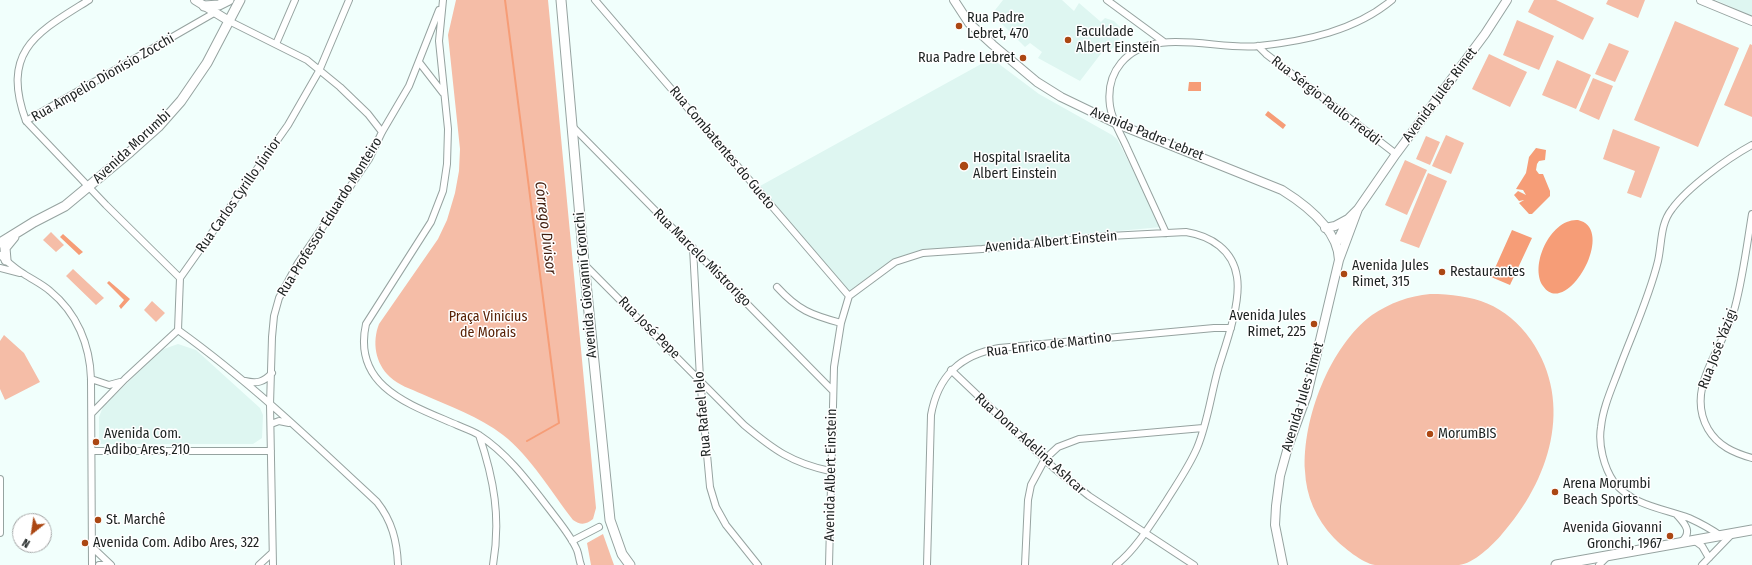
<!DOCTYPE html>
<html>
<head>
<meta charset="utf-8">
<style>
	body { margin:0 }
	#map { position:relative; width:1752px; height:565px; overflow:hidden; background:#f1fffc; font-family:"Fira Sans Condensed",sans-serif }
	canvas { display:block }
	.north { position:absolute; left:12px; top:513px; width:40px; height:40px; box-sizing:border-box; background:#fff; border:1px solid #a4a6a6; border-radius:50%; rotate:210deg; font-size:11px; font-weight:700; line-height:16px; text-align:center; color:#1c2120 }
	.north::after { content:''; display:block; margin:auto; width:14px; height:18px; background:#ab4713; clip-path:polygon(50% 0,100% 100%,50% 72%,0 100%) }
</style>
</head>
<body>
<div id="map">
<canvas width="1752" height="565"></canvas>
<div class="north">N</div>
</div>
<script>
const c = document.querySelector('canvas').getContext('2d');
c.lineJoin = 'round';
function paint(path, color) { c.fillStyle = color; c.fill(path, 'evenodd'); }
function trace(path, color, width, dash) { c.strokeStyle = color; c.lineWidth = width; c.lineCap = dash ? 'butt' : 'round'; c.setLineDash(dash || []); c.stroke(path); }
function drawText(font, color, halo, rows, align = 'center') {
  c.font = font + ' "Fira Sans Condensed",sans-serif'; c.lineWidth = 3; c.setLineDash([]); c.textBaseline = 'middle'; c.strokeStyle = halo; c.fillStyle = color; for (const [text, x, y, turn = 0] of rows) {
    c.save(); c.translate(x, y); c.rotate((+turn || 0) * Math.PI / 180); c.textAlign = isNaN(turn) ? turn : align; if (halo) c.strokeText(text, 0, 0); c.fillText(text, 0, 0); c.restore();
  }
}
paint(new Path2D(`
	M1003,0H1062L1074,11L1079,3L1101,22L1105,18L1114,21L1120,27V36L1116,45L1110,50L1103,51L1080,81L1038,58L1042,52L1030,43L1025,47L992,14Z
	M1716,0H1752V16Z
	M995,61L1039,94L1112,135L1117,139L1162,227L1061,236L917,254L885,266L848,292L760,186L983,63Z
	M178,344L196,350L260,408L263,415L262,438L253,444H99V417L103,407L161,350Z`), '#def6f1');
paint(new Path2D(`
	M456,0H548L596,508L593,519C586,525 580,525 573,520C552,493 530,456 503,435C480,417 449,406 422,394C411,389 398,385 390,377C375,363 372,342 379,324L438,239L447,220L455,193L459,171L460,149L448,35Z
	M1534,0H1556L1594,18L1583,40L1528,12Z
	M1608,0H1645L1638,18L1606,4Z
	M1517,20L1554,36L1539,70L1503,55Z
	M1675,21L1739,48L1698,147L1634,120Z
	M1609,43L1629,51L1615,82L1595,74Z
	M1750,44L1752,45V117L1724,105Z
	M1489,54L1527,72L1510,107L1472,89Z
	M1557,60L1591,75L1576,109L1542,95Z
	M1593,78L1613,86L1599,120L1579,111Z
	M1613,129L1660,147L1641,198L1627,193L1635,171L1603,159Z
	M1446,135L1464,143L1451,174L1432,166Z
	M1426,136L1440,142L1430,165L1416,159Z
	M1405,160L1427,170L1407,215L1385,205Z
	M1428,173L1447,181L1419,248L1400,241Z
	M51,232L64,245L56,252L43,240Z
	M73,269L104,298L96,305L66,276Z
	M1430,294C1473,294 1506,304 1531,340C1575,404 1549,481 1502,534C1493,545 1473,564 1459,565C1439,565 1420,565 1400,565C1392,565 1383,565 1375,565C1362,563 1343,547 1334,538C1316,519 1306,496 1305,471C1302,419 1330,346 1372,315C1390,303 1409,296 1430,294Z
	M152,301L165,313L156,322L144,310Z
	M4,335L24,353L40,382L5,400L0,389V341Z
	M603,534L614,565H591L587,543Z`), '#f5bda7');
paint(new Path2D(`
	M1189,82H1201V91H1188Z
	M1268,111L1286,125L1283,129L1265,115Z
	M1536,148L1546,150L1545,160L1539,161L1537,164L1536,170L1539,174H1543L1550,191V196L1532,214H1529L1519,203L1524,200L1519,201L1514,195L1518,191L1526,195L1523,190L1516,189L1526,173L1529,157Z
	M1578,220C1618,229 1566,320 1543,286C1529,265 1551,218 1578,220Z
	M1512,230L1532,238L1510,285L1491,277Z
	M63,234L83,252L79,255L60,237Z
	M109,281L130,299L121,309L119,306L124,300L107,283Z`), '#f69d77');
trace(new Path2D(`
	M505,0L559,423L527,441`), '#f69d77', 2);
const street = new Path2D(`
	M443,0L439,41L448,129L447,164L443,191L431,222L366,324C352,387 411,405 457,425C464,428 473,431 479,435C508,454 529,483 550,510C559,522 571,536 577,550C579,555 579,560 581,565
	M595,0L849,296
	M1107,0L1164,42
	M229,21L307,60L340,87L368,114L382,132
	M276,44L295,0
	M1258,46L1266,54L1396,154
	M419,62L443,93
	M26,121C0,50 38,32 89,0
	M572,126L833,391
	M1752,214C1747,244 1743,277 1735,307C1725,347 1684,387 1708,429C1718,446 1734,453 1752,458
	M1166,233C1153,205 1140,176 1127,148C1121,134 1112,121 1110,106C1108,91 1111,75 1121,63C1152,25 1217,51 1259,46C1305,41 1355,31 1392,0
	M693,248L700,378L710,487L716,507L726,525L758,565
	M0,255C8,262 15,269 24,274C33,280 42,284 50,291C77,313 90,345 91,379L92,565
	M584,264L744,425C774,450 792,463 830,471
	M0,268L20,273
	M180,278L106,205L26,121L214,13
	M777,287C798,310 811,315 841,323
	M178,330C249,381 313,442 377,502C392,521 397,541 398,565
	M951,370L1055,469L1089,496L1194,565
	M91,379L109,385L120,382
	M245,381C257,384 264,382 272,373
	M92,413L125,379L178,330L180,278L288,125L319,71L349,0
	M271,424L279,421L289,423
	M479,435C494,479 501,518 493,565
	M92,451H271
	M0,479V533
	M1677,515C1685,524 1693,532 1681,542
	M1721,536C1711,529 1700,523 1689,518C1662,508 1633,506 1614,482C1604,468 1598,444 1601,427C1603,407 1612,388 1619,369C1632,334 1649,298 1658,261C1662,243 1660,224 1672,209C1688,187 1728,158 1752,145
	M572,541L599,527
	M1695,541L1702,546L1709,558
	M92,547L111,565
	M99,565H110
	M259,565L272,553
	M273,565L270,405L272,337L274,316L279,298L298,263L369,159L382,132L409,86L439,10
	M829,565L834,367L841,323L849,296L895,262L923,253L982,249L1109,236L1186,232C1211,236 1233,250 1237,277C1241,302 1227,341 1219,366C1211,393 1208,422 1197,448C1189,467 1176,485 1165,503C1151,524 1136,549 1116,565
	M927,565L931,415C938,376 960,355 999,348L1214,328H1231
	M1025,565L1028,500L1031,485L1045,459L1058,447L1079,439L1203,428
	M1599,565L1607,557
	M1702,565L1732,534`);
const secondary = new Path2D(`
	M195,0L229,21
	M954,0L969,23L993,45L1037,82L1061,97L1115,123L1282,190C1306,205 1338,229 1339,260
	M1701,0L1752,21
	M1325,228L1335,226L1348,219
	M1336,244L1348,219L1358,209L1396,154L1485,34L1507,0
	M1283,565L1275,525L1276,506L1280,476L1288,447L1307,395L1339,260L1358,209`);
const primary = new Path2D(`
	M561,0L584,263L610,520L622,554L630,565
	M204,6L219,5L229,0
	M0,243L34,222L65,206L130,152L158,127L181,101L207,63L240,0
	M6,260L5,248L14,237
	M1556,565L1752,530`);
trace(street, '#96a3a0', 8);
trace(secondary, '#96a3a0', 10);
trace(primary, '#96a3a0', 11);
trace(street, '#fff', 6);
trace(secondary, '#fff', 8);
trace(primary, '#fff', 9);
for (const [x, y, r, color] of [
	[959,26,4,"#ab4713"],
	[1068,40,4,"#ab4713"],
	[1023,58,4,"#ab4713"],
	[964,166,5,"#ab4713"],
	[1442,272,4,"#ab4713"],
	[1344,274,4,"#ab4713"],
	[1314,324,4,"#ab4713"],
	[1430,434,4,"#ab4713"],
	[96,442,4,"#ab4713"],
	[1555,492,4,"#ab4713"],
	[98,520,4,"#ab4713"],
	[1670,536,4,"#ab4713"],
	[85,543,4,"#ab4713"]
]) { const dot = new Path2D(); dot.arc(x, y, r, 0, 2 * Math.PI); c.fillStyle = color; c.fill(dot); trace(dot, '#fff', 1.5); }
drawText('14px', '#1c2120', '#fff', [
	["Rua Padre",967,18],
	["Lebret, 470",967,34],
	["Faculdade",1076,32],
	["Albert Einstein",1076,48],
	["Rua Padre Lebret",1015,58,"right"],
	["Hospital Israelita",973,158],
	["Albert Einstein",973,174],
	["Avenida Jules",1352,266],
	["Rimet, 315",1352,282],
	["Restaurantes",1450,272],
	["Avenida Jules",1306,316,"right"],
	["Rimet, 225",1306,332,"right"],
	["Avenida Com.",104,434],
	["Adibo Ares, 210",104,450],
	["MorumBIS",1438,434],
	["Arena Morumbi",1563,484],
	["Beach Sports",1563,500],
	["St. Marchê",106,520],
	["Avenida Giovanni",1662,528,"right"],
	["Gronchi, 1967",1662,544,"right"],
	["Avenida Com. Adibo Ares, 322",93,543]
], 'left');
drawText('14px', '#1c2120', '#fff', [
	["Rua Ampelio Dionísio Zocchi",103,78,-30],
	["Avenida Jules Rimet",1440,95,-53],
	["Rua Sérgio Paulo Freddi",1326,101,38],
	["Avenida Padre Lebret",1147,134,22],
	["Avenida Morumbi",132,147,-43],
	["Rua Combatentes do Gueto",722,148,50],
	["Rua Carlos Cyrillo Júnior",239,195,-55],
	["Rua Professor Eduardo Monteiro",330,217,-58],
	["Avenida Albert Einstein",1051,242,-5],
	["Rua Marcelo Mistrorigo",702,258,45],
	["Avenida Giovanni Gronchi",586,285,-95],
	["Rua José Pepe",649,328,45],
	["Rua Enrico de Martino",1049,345,-7],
	["Rua José Yázigi",1718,349,-69],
	["Avenida Jules Rimet",1303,397,-73],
	["Rua Rafael Ielo",703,414,-95],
	["Rua Dona Adelina Ashcar",1030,444,42],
	["Avenida Albert Einstein",831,475,-89]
]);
drawText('14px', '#582105', '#fff', [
	["Praça Vinicius",488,317],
	["de Morais",488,333]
]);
drawText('italic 15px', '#411e0f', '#fff', [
	["Córrego Divisor",545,228,83]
]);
</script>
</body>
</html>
